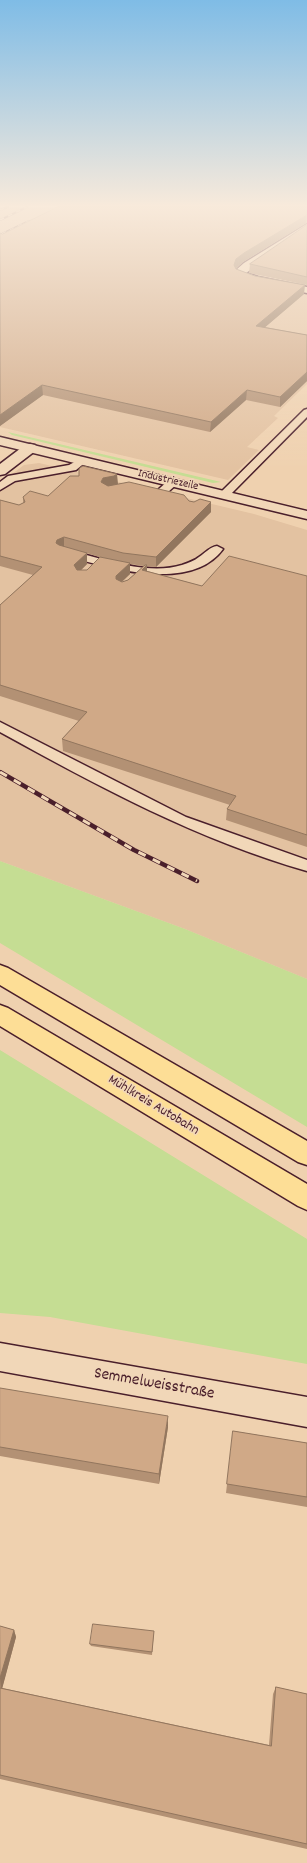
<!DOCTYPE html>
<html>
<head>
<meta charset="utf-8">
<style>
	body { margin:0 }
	canvas { display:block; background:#efd1af }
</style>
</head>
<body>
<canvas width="307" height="1863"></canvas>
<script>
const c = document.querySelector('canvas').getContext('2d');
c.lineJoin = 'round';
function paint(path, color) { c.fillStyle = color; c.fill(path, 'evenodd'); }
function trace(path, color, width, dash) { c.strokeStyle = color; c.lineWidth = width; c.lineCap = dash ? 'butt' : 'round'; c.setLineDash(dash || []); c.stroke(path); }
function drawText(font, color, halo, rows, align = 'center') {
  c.font = font + ' Dekko,sans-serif'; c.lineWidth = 3; c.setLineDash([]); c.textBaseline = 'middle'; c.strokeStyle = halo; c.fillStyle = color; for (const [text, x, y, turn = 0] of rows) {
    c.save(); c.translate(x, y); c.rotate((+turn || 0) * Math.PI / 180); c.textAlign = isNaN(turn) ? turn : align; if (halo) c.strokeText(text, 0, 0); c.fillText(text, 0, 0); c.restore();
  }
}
paint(new Path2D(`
	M0,207H307L216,277L307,294V384L274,416L278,418L247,447L259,450L228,480L0,427Z
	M39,463L254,514L307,530V979L185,929L0,861V483L24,465Z`), '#e3c2a1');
paint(new Path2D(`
	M8,432L221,482L213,483L12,435Z
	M0,861L185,929L307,979V1127L0,943Z
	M0,1050L307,1239V1364L50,1317L0,1313Z`), '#c5dd93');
const lane = new Path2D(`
	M307,409V417L228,497H220L219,495L220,493L304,410Z
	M82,458L87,461L76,470L15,481L0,490V482L8,476L69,465Z
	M173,479L178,482L177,484L159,500H151L150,498L151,496L169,480Z
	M217,546L223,549C190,594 106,567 63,555L61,553L67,550C102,558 146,576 182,565C188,563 194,561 199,557C205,553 210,547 217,546Z
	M0,722L186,817L307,860V871C198,840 98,786 0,732Z`);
const street = new Path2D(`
	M307,224V231L246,273L258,277L307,287V293L255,283L236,276L235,274L237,269L244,263Z
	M30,444L35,445L37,448L35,451L5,474L0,475V464L25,445Z
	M0,1343L307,1397V1427L0,1371Z`);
const secondary = new Path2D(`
	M0,437L307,511V519L0,445Z`);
const highway = new Path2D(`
	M0,965L8,968L307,1141V1165L298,1162L0,985Z
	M0,1005L8,1008L307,1184V1210L298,1206L0,1026Z`);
trace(lane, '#4a1f2b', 3);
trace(street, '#4a1f2b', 3);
trace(secondary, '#4a1f2b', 3);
trace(highway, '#4a1f2b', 3);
paint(lane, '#f1d7b8');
paint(street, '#f1d7b8');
paint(secondary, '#f1d7b8');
paint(highway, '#fdde96');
const railFar1 = new Path2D(`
	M0,210L8,207
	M0,220L27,207
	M2,234L29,221`);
const rail = new Path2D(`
	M0,772L134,850L197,881`);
trace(railFar1, '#4a1f2b', 2);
trace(rail, '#4a1f2b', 4.5);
trace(railFar1, '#f1d7b8', 1.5, [4.5]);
trace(rail, '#f1d7b8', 3, [8]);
paint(new Path2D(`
	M307,207V223H306L243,262L236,269L304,294L265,327L307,335V381L280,407L246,400L210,432L43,395L0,426V233L2,234Z
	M307,225V285L249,273L250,264Z
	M118,484L116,485L194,502H211V512L156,567L147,566V571L202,586L307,576V847L226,820L227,809L230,805L63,751L62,739L79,721L0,696V605L33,575L0,566V500L19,505L23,503V497L48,496ZM87,553L102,558L87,570H81L87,564ZM130,564L144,566L128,580L122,582L130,574Z
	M0,1388L168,1427L159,1484L0,1456Z
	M233,1431L307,1443V1507L226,1493Z
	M0,1626L14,1630L16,1637L2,1688L269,1745L273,1694L276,1687L307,1694V1849L0,1779Z
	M154,1631L152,1655L91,1646L90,1644Z`), '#b39174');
paint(new Path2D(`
	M307,215L306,223L243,262L236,268L234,273V265L236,259L244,253Z
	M305,285L304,294L256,335V326Z
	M307,372V381L280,407V397Z
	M42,385L43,395L0,426V415Z
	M247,390L246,400L210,432L211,422Z
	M117,474L118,484L115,486L104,489L101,482L103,478Z
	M211,502V512L156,567V557Z
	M64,537V548L57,551L56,543L57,540Z
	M87,553V564L75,576L74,565Z
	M130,563V574L116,587V576Z
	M147,565V576L142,570Z
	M168,1416V1427L159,1484V1474Z
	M14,1630L16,1637L1,1693L0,1678Z`), '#92765e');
const building = new Path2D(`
	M58,207H307V215L244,253L236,259L234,265L236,269L255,276L305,285L256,326L307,335V372L280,397L247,390L211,422L42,385L0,415V233L2,234Z
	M307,225V277L250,264Z
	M83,466L117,474L114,476L103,478L101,482L108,486L129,482L184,495L189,501L194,502L200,499L211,502L156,557L123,553L64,537L57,540L56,543L59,545L87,553L74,565L77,570H87L100,557L130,563L116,576V579L122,582L128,580L145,565H147L142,570L202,586L229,556L307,576V835L227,809L236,796L62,739L87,712L0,685V605L42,567L0,556V500L19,505L25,502L23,497L30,491L48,496L70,476H79V469Z
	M0,1388L168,1416L159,1474L0,1447Z
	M233,1431L307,1443V1497L227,1484Z
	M93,1624L154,1631L152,1652L90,1644Z
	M0,1626L14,1630L0,1678Z
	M276,1687L307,1694V1844L0,1775V1688L271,1746Z`);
paint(building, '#d0a987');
trace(building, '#92765e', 1);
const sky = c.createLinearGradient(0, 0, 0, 468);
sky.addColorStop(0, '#7fbce6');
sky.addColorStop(0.44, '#f8eadb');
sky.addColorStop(1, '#f8eadb00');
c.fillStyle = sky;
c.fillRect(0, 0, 307, 468);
drawText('12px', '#4a1f2b', '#f1d7b8', [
	["Industriezeile",168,481,13]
]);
drawText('14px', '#4a1f2b', '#f1d7b8', [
	["Mühlkreis Autobahn",153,1106,31]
]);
drawText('17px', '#4a1f2b', '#f1d7b8', [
	["Semmelweisstraße",154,1385,10]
]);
</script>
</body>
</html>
